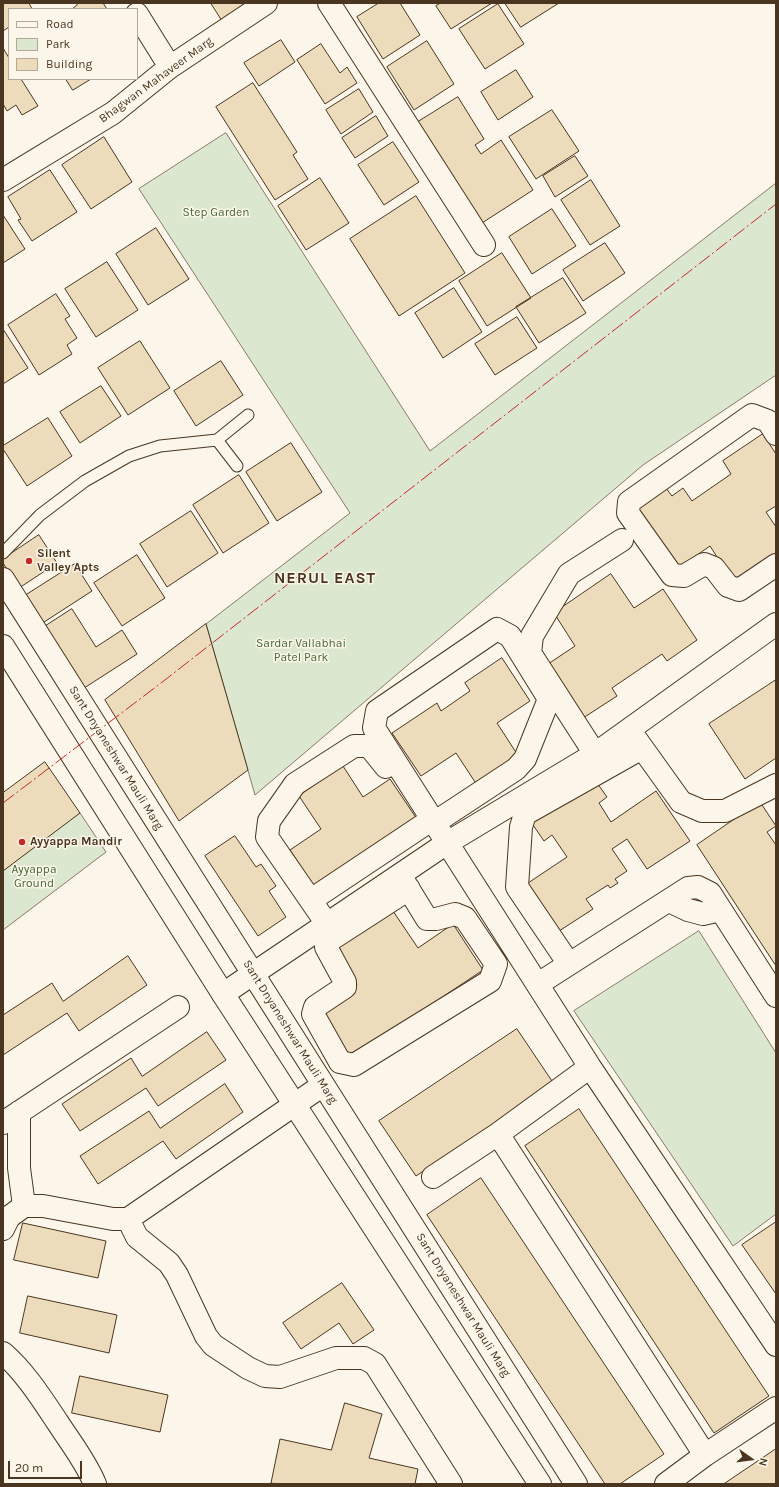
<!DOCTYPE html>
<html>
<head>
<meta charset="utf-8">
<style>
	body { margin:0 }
	#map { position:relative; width:779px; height:1487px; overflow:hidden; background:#fbf6e9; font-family:Karla,sans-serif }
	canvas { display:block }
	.frame { position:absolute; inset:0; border:4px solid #4a3520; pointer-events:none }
	.legend { position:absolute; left:8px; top:8px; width:130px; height:72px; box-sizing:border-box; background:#fbf6e9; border:1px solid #b4a999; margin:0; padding:5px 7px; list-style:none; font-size:12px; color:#4a3520 }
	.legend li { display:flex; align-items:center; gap:8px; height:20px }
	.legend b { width:20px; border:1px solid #b4a999 }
	.north { position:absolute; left:731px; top:1439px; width:40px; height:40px; -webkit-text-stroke:3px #fbf6e9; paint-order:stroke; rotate:104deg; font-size:11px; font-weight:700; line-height:16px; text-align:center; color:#4a3520 }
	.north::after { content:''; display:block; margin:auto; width:14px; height:18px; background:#4a3520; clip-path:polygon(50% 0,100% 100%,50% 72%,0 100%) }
	.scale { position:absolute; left:8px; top:1461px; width:74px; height:18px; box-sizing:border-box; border:2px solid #4a3520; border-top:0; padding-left:5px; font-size:12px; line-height:14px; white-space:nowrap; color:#4a3520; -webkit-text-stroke:3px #fbf6e9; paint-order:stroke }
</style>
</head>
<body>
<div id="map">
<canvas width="779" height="1487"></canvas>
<div class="frame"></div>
<ul class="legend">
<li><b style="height:5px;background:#fbf6e9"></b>Road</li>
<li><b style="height:11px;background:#dce7d0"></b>Park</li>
<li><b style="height:11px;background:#ecdcbc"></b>Building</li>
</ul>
<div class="north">N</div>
<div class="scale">20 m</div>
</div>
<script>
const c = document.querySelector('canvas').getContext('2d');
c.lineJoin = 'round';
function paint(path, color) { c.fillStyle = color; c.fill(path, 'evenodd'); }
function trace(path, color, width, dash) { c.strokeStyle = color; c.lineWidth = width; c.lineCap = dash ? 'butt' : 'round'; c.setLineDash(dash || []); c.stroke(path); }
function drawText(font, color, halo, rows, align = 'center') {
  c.font = font + ' Karla,sans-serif'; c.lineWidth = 3; c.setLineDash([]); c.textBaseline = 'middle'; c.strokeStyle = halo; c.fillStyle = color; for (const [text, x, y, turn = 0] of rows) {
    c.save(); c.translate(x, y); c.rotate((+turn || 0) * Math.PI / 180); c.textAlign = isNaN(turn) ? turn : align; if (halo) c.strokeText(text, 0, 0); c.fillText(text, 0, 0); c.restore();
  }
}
const green = new Path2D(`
	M226,133L430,451L776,183V375L643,465L255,795L206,624L350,513L139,189Z
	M80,813L106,852L3,930V871Z
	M699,931L776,1053V1214L733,1246L574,1011Z`);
paint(green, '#dce7d0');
trace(green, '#887966', 1);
const building = new Path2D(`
	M3,3H29L32,9H9V27L3,31Z
	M76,3H103L107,9H72L77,5Z
	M211,3H253L225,25Z
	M379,3H400L420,35L383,59L357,17Z
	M441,3H492L451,29L436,6Z
	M505,3H559L521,27Z
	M498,4L524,44L485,69L459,29Z
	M281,40L295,62L259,86L244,63Z
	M427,41L454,84L414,110L387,67Z
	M321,44L340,73L347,67L357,83L325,104L297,60Z
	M3,48L9,58V79H21L38,106L22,115L16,105L7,111L3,104Z
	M516,70L533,97L498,120L481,92Z
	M66,79H91L73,90Z
	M253,83L297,152L293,155L308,179L275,200L216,107Z
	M359,89L373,112L341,134L326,110Z
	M458,97L484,139L475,145L481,154L501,140L533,190L482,223L418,122Z
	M552,110L579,151L536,179L509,137Z
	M376,116L388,136L355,158L342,138Z
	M104,137L132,182L91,209L62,165Z
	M393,142L419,182L384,205L358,165Z
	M575,156L588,176L555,197L543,176Z
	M50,170L77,212L32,241L18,220L21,219L8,197Z
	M320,178L349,223L306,250L278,206Z
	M591,180L620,226L590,245L561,200Z
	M416,196L465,273L399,316L350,239Z
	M552,209L576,246L532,274L509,237Z
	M3,215L25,249L3,263Z
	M156,228L189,279L148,305L116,254Z
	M605,243L625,273L583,301L563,270Z
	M502,253L531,298L487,326L459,281Z
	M107,262L138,310L96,337L65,289Z
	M563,278L586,313L539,343L516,307Z
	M454,288L482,332L443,358L415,313Z
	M56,294L70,316L65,319L77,338L67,345L72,354L39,375L8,325Z
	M517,317L537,348L495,375L475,344Z
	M3,329L28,368L3,384Z
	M140,341L170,388L128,415L98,368Z
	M221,361L243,395L196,426L174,391Z
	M101,386L121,416L80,443L60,412Z
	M48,418L72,456L27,486L3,449V446Z
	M763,434L776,454V506L766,512L776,527V553L733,582L710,546L677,569L636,507L665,487L672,496L683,488L692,501L731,474L723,461Z
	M291,443L322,492L277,521L246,472Z
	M239,475L269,523L223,553L193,505Z
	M191,511L218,553L167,587L140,544Z
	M39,535L57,563L19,588L3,563V559Z
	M137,555L165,598L122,626L94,583Z
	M75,564L92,591L41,624L23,597Z
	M611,574L634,608L663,589L697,640L667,661L662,654L612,688L617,696L580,720L545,666L575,646L554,613Z
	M72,609L96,647L122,630L137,654L81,690L41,629Z
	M206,624L248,770L179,821L105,700Z
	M502,658L530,701L497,723L519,757L477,785L456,753L421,776L392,733L437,703L441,711L470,691L465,683Z
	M776,680V758L745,779L709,724Z
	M45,762L80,813L3,871V793Z
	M343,766L363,797L390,779L419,822L317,891L290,850L321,829L299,796Z
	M595,780L607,797L599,803L611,822L656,791L690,841L647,869L627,839L612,849L627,871L615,879L618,883L610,888L608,885L586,899L593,909L556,933L525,885L567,857L552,835L544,841L531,822Z
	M760,802L776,826L767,832L776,845V966L697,845Z
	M235,836L256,867L261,864L276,886L269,891L286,917L258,936L205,856Z
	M389,905L418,948L453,924L483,970L348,1060L316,1012L357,985L330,945Z
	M128,956L147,985L79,1031L67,1013L3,1055V1015L52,983L63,1001Z
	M517,1029L554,1084L416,1176L379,1121Z
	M207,1032L226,1060L158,1106L146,1088L80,1131L62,1104L131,1058L142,1076Z
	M225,1084L243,1112L176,1159L163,1141L98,1184L80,1156L149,1111L160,1128Z
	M579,1109L769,1396L714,1433L525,1146Z
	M481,1178L664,1454L620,1484H605L427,1215Z
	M776,1222V1294L742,1245Z
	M23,1223L106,1241L98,1278L14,1260Z
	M342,1283L374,1330L353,1344L339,1323L301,1349L283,1323Z
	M28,1296L117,1315L109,1353L20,1333Z
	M80,1376L168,1395L160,1432L72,1413Z
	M345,1403L382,1414L369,1458L418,1469L415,1484H276L271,1483L280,1439L331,1450Z
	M776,1449V1484H724Z`);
paint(building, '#ecdcbc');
trace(building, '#4a3520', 1);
const lane = new Path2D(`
	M217,440L237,466
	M3,553L40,515L85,481L129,456L160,446L217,440L248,415`);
const street = new Path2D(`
	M329,3L484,245
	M137,14L170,67
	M3,180L113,113L170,67L266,3
	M776,434L768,421L752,415L629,502L628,513L672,575L684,576L704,564L714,568L728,586L739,590L776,565
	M633,735L681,802L702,811H725L776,785
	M595,754L530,653L532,636L569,574L622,540
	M434,823L516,769L525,759L549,699L510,636L497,629L377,711L374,728L590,1067L776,1345
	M400,875L427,919H436L455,914L465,918L496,964L490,981L354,1065L340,1062L313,1014L315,1007L345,987V982L326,947L327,942L409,889
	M311,900L425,824
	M669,901L688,910L703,914L720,910
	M327,924L267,837L269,821L295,784L354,746H369L386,767
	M569,964L517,887L521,827L525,814L642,748
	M538,984L688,888L698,887L710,893L776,996
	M223,994L447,843L595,754L776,624
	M19,1112V1168L24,1206
	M3,1123L178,1007
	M498,1134L705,1455L776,1408
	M433,1177L498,1134L590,1067
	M128,1219L137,1237L169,1263L177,1275L206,1336L213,1345L248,1368L265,1376L280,1377L336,1358H364L375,1364L451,1484
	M3,1229L9,1217L24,1206H43L113,1219H128L323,1085
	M3,1353C25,1372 42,1399 58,1423C71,1443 86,1462 95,1484
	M666,1484L705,1455`);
const secondary = new Path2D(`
	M3,579L576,1484
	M3,646L223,994L540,1484`);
trace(lane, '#4a3520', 13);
trace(street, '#4a3520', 24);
trace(secondary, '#4a3520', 24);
trace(lane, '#fbf6e9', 11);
trace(street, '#fbf6e9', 22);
trace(secondary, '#fbf6e9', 22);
trace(new Path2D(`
	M3,803L161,683L776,204`), '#c62828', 1, [14, 3, 2, 3]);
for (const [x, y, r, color] of [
	[29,561,4,"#c62828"],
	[22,842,4,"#c62828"]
]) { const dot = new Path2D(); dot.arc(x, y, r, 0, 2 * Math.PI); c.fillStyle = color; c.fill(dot); trace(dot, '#fbf6e9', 1.5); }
drawText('12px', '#4a3520', '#fbf6e9', [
	["Bhagwan Mahaveer Marg",156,80,-36],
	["Sant Dnyaneshwar Mauli Marg",116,758,58],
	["Sant Dnyaneshwar Mauli Marg",290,1032,58],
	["Sant Dnyaneshwar Mauli Marg",463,1305,58]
]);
drawText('12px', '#436837', '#fbf6e9', [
	["Step Garden",216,213],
	["Sardar Vallabhai",301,644],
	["Patel Park",301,658],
	["Ayyappa",34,870],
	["Ground",34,884]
]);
drawText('bold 12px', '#4a3520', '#fbf6e9', [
	["Silent",37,554],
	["Valley Apts",37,568],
	["Ayyappa Mandir",30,842]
], 'left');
c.letterSpacing = '1px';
drawText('bold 16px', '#4a3520', '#fbf6e9', [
	["NERUL EAST",325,578]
]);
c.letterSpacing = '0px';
</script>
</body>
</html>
